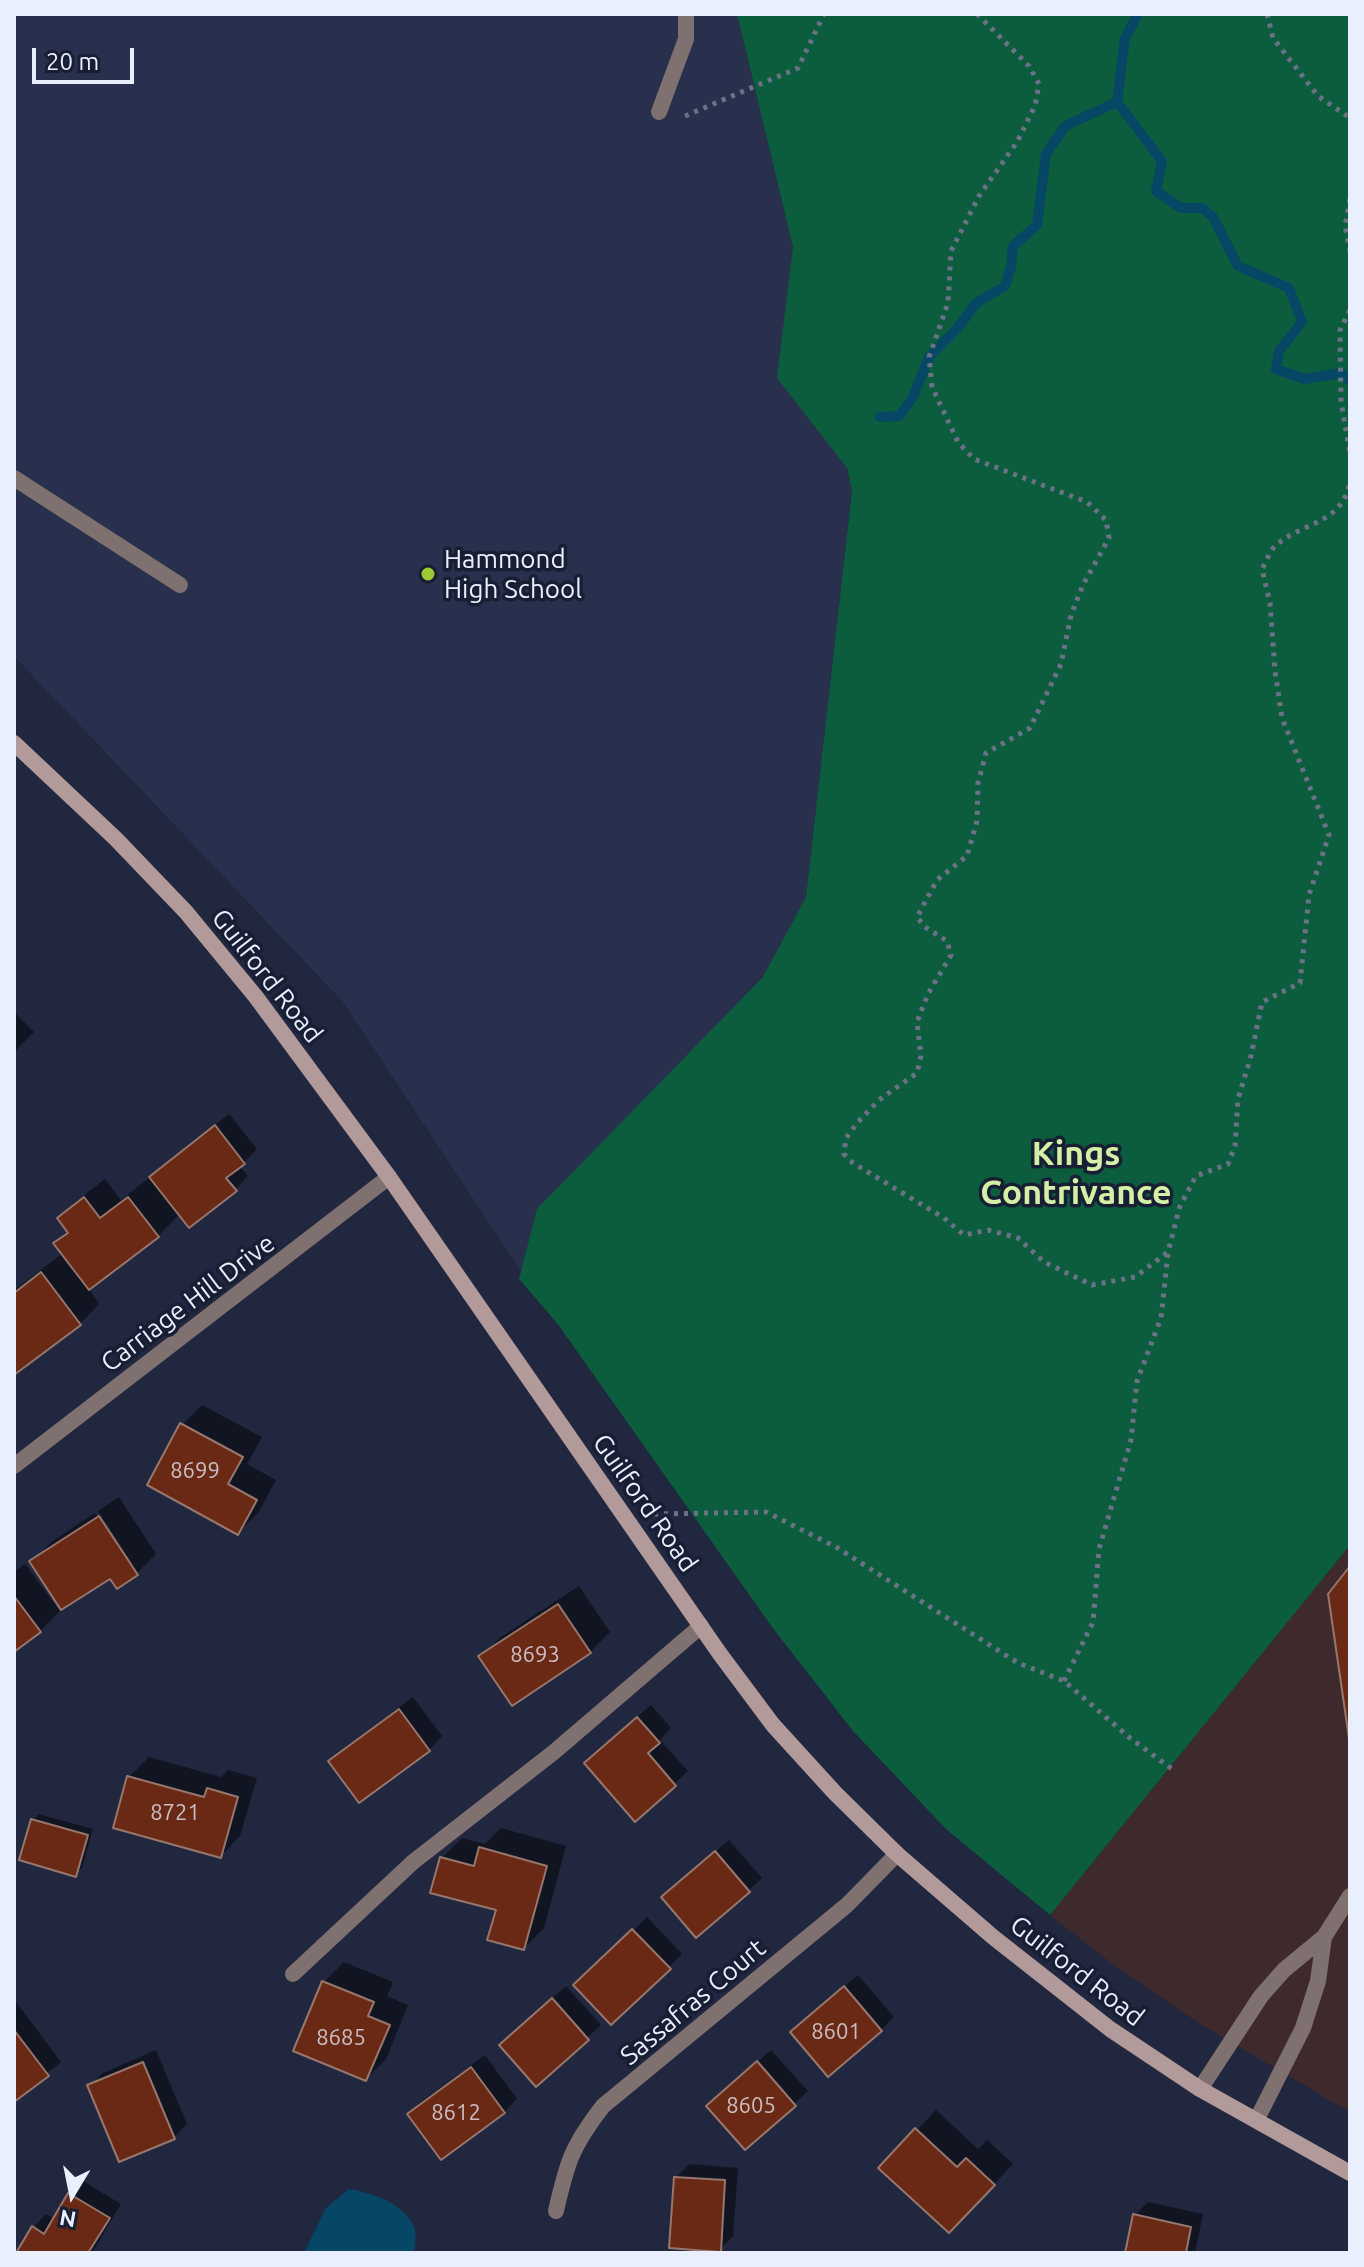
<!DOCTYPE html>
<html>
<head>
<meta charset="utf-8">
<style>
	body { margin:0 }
	#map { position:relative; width:1364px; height:2267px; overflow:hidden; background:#21273e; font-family:Ubuntu,sans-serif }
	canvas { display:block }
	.frame { position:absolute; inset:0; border:16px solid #eaeffe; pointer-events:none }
	.north { position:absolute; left:32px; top:2155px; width:80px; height:80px; -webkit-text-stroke:6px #181e33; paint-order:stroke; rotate:190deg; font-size:22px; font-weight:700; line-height:32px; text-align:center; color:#eaeffe }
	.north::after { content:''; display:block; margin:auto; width:28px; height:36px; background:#eaeffe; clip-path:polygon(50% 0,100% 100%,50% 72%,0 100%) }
	.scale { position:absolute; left:32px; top:48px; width:102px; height:36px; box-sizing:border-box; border:4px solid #eaeffe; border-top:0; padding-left:10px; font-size:24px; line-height:28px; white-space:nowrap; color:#eaeffe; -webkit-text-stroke:6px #181e33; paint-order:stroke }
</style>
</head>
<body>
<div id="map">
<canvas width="1364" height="2267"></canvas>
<div class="frame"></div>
<div class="north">N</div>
<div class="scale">20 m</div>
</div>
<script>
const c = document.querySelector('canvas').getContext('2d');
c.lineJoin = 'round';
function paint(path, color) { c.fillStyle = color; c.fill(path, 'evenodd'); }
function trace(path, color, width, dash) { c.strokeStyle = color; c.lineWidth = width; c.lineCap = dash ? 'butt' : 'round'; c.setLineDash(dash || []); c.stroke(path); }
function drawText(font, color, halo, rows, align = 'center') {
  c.font = font + ' Ubuntu,sans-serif'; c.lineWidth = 7; c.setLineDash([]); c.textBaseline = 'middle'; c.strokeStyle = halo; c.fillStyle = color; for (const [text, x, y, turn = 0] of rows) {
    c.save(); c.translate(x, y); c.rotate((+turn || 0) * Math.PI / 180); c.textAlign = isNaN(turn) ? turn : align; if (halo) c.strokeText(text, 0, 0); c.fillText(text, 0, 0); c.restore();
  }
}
paint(new Path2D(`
	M1350,1545V2112L1200,2024L1115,1966L1050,1915Z`), '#3e2a2d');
paint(new Path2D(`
	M14,14H737L852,491L806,897L659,1173L523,1274L343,1002L14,656Z`), '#29304d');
paint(new Path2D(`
	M737,14H1350V1545L1050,1915L946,1829L853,1731L772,1627L557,1323L519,1279L537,1209L763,977L806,897L852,491L847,468L777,378L793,247Z`), '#0b5d3d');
paint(new Path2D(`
	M349,2189C372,2193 404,2203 414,2227C417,2234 415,2246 414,2253H304L326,2208Z`), '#054765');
paint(new Path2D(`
	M14,1012L34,1032L14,1052Z
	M229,1114L257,1149L240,1166L248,1176L235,1190L180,1214L158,1236L89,1288L99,1304L80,1324L14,1373V1290L63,1253L56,1244L69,1231L59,1218L79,1199L105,1179L121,1200Z
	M202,1405L262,1437L247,1464L276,1480L258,1513L238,1533L182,1425Z
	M119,1497L156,1554L136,1574L111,1576L32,1562L51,1542L95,1513L127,1563L130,1560L98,1511Z
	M25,1564L60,1611L40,1631L14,1650V1572Z
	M579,1586L610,1632L590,1652L481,1657L501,1637Z
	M413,1697L442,1736L429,1750L331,1761L344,1748Z
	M651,1705L671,1728L660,1740L688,1771L635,1819L599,1750Z
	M149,1757L221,1777L228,1770L257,1778L240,1836L221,1856L129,1777Z
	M39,1814L93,1829L82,1868L76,1874L33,1820Z
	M501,1828L566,1846L544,1928L524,1948L498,1909L442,1858L462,1838L485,1844Z
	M729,1840L762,1878L748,1891L677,1884Z
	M647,1917L682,1954L669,1967L576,1985Z
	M344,1962L393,1982L387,1996L408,2005L386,2059L366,2079L324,1982Z
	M858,1975L894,2017L881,2030L806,2019Z
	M566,1986L601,2025L536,2084L514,2032Z
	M14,1999L61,2062L14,2099Z
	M156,2050L187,2124L174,2137L89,2086L103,2073Z
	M771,2050L808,2091L745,2148L722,2093Z
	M485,2055L517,2099L504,2112L409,2114L422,2101Z
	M936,2110L978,2149L987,2140L1013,2164L969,2211L917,2130Z
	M689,2164L738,2168L733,2236L720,2249L676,2178Z
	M83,2181L121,2204L92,2253H18L33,2228L46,2214L55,2219L70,2194Z
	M1148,2202L1203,2214L1195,2253H1127L1135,2215Z`), '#0007');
trace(new Path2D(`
	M1138,14L1125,38L1117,102L1162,161L1156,191L1181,208H1202L1213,217L1238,266L1289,288L1302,322L1279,351L1276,369L1304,379L1341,373L1350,381
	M880,417L899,416L912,399L929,357L958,328L976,303L1005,286L1011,267L1013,246L1037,225L1046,154L1065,126L1117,102`), '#054765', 10);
const building = new Path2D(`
	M215,1125L245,1164L226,1178L237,1191L189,1228L149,1177Z
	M84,1197L100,1218L128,1197L159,1237L89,1290L53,1243L68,1233L57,1218Z
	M41,1272L81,1325L14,1375V1293Z
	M180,1423L243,1457L228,1484L257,1500L238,1535L147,1485Z
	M99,1516L138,1575L117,1589L110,1579L61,1610L29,1561Z
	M1350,1566V1745L1328,1594Z
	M14,1596L41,1632L14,1652Z
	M558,1604L591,1653L512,1706L478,1656Z
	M399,1709L430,1751L359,1803L328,1761Z
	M637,1717L660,1743L648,1753L676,1786L635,1822L584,1763Z
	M127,1776L204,1797L207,1788L238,1797L221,1858L113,1828Z
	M31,1819L88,1835L76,1877L19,1860Z
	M479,1847L547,1866L524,1950L487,1940L496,1910L430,1893L440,1857L474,1866Z
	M715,1851L750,1892L696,1938L661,1897Z
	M632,1929L671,1969L611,2025L573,1985Z
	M322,1981L374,2002L368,2016L390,2025L366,2081L293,2051Z
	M844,1986L882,2031L828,2077L790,2032Z
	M552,1998L589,2040L536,2087L499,2045Z
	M14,2030L49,2076L14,2102Z
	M757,2061L796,2106L745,2150L706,2106Z
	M143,2062L175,2139L119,2162L87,2085Z
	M471,2067L505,2113L441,2160L407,2114Z
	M915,2128L957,2167L966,2158L995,2185L949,2233L878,2168Z
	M674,2177L725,2180L721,2252L669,2248Z
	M68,2193L110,2218L88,2253H16L32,2226L44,2234Z
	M1133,2214L1191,2227L1186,2253H1125Z`);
paint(building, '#692915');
trace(building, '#97776d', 2);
trace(new Path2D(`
	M977,14L1029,66L1039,84L1035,106L1017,142L979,196L951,251L948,303L929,357L932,387L958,442L974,459L1087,502L1106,520L1109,538L1083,585L1071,615L1061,664L1030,728L986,753L978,783L977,821L967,856L937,880L917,917L925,927L947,941L951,955L928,994L917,1022L921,1056L917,1073L879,1100L858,1122L846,1138L844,1154L853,1163L944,1218L964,1235L988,1230L1018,1238L1044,1262L1092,1285L1135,1277L1168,1252L1180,1206L1196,1176L1228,1164L1235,1146L1238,1099L1251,1056L1262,1002L1300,983L1309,895L1329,835L1282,718L1275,671L1270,603L1262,569C1266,562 1270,551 1275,546C1301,522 1342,525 1350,482
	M1267,14L1273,38L1318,96L1350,118
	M685,116L798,68L824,14
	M1350,199L1345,226L1350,251
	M1350,310L1340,330L1341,401L1350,454
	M654,1514L766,1512L836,1547L1018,1663L1064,1681L1130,1738L1172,1769
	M1064,1681L1093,1622L1099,1549L1131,1440L1137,1381L1161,1318L1168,1253`), '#6c7286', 5, [4, 6]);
trace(new Path2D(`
	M659,112L686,39V14
	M14,478L180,585
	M293,1974L413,1862L554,1752L701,1626
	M1200,2089L1261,1996L1284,1970L1324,1937L1350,1896
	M1257,2119L1303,2028L1318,1981L1324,1937`), '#807171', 16);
trace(new Path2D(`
	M14,1466L389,1177
	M556,2211C567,2162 572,2146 603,2106L847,1905L897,1854`), '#807171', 16);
trace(new Path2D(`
	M14,743L116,839L186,912L256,997L389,1177L720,1654L773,1725L835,1793L897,1854L993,1937L1110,2029L1200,2089L1350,2173`), '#b39a9a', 16);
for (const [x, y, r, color] of [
	[428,574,8,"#9cca31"]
]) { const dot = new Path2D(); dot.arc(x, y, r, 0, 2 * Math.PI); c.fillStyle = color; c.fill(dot); trace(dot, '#181e33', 3); }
drawText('22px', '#cabec4', null, [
	["8699",195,1471],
	["8693",535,1655],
	["8721",175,1813],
	["8601",836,2032],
	["8685",341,2038],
	["8605",751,2106],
	["8612",456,2113]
]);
drawText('26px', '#eaeffe', '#181e33', [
	["Hammond",444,559],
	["High School",444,589]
], 'left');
drawText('26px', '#eaeffe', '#181e33', [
	["Guilford Road",267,976,52],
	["Carriage Hill Drive",188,1303,-37],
	["Guilford Road",645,1503,55],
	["Guilford Road",1077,1971,38],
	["Sassafras Court",693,2002,-40]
]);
drawText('bold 34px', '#d3f0a6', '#181e33', [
	["Kings",1076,1154],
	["Contrivance",1076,1193]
]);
</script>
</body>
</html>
